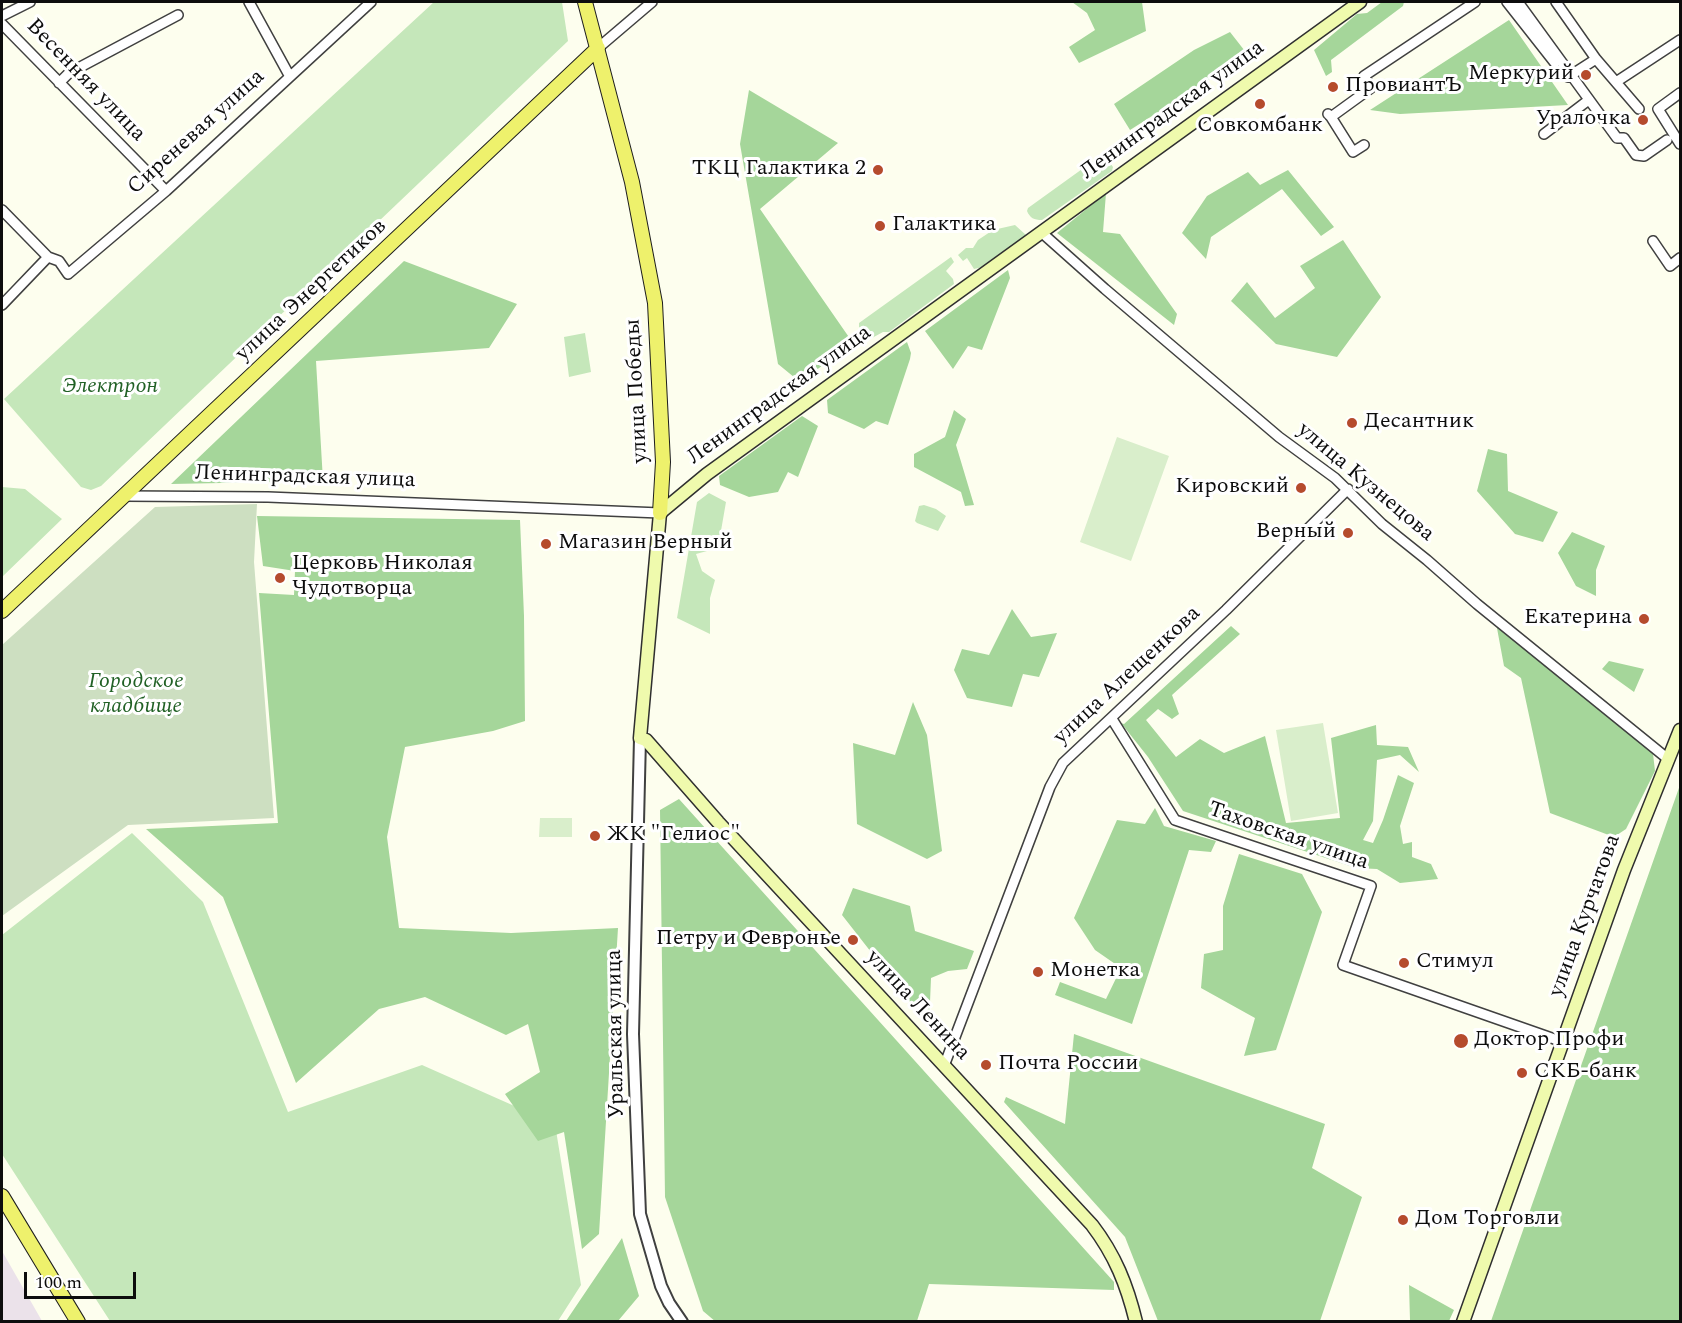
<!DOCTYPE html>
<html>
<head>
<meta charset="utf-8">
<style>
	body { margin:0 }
	#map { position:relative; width:1682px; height:1323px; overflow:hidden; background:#fdfeee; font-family:Spectral,serif }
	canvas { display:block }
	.frame { position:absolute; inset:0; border:3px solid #0d0d0d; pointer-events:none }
	.scale { position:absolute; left:24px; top:1272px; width:112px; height:27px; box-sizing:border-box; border:3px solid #0d0d0d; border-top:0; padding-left:8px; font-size:18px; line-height:21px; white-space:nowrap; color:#0d0d0d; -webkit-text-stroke:4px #fff; paint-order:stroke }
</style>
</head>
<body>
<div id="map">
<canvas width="1682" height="1323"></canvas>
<div class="frame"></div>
<div class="scale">100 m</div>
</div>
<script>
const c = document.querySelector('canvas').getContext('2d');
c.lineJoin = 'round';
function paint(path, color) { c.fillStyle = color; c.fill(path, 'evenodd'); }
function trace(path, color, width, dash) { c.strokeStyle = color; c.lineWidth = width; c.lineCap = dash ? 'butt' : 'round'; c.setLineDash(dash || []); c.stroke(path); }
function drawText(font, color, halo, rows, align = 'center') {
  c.font = font + ' Spectral,serif'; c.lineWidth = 6; c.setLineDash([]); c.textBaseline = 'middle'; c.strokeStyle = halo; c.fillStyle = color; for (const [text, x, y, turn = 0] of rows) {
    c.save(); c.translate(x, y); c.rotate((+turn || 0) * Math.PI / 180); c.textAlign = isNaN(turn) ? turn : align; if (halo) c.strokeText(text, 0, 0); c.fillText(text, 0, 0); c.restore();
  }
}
paint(new Path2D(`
	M2,1251L42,1321H2Z`), '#ebe2ea');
paint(new Path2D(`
	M434,2H562L568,41L101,486L91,490L81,487L4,399Z
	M1103,154L1113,167L1112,171L1042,220C1034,220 1030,218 1027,211L1028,208Z
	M1015,225L1026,235L983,267L974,269L967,258L963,261L958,255L966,248H973L978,240L993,230Z
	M951,257L954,262L946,271L953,279L954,284L889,332H883L872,338L859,327V323Z
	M585,333L591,372L569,377L564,337Z
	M2,487L25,489L62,519L2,577Z
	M709,493L726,502L718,548L696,554L702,571L715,580L710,598V634L677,618L697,502Z
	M924,505L936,509L946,516L938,531L917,523L915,521L919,506Z
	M132,833L203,902L288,1112L422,1065L555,1124L581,1285L558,1321H110L2,1154V935Z`), '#c5e7ba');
paint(new Path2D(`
	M1072,2H1142L1146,31L1079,63L1069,47L1095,30L1087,13Z
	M1382,2H1404L1403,6L1331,60L1332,72L1326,76L1314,50L1357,14L1367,13Z
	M1509,20L1568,105L1400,114L1370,110Z
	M1230,32L1248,55L1130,130L1114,104L1194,50Z
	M749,90L838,143L760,209L853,343L800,382L778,364L740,144Z
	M1288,170L1334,227L1321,236L1282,189L1211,237L1206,259L1182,233L1207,196L1248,172L1260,185Z
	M1106,193L1103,232L1120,234L1177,314L1174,325L1057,233Z
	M1343,240L1381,297L1337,357L1276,344L1231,301L1247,282L1275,318L1315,288L1300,266Z
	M404,261L517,304L489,348L316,361L323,481L171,484Z
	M1008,270L1010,278L982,350L968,346L953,369L925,331Z
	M907,342L911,353L910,359L888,425L876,421L864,429L828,413L827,400Z
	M954,410L966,419L956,445L974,505L965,506L961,492L914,467V454L945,437Z
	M802,416L818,426L798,477L788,472L778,492L749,497L720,485L719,476Z
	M1488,449L1507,454L1508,491L1558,512L1543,542L1515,534L1477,491Z
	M257,516L520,520L524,616L525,721L493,731L405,747L387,837L399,928L511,933L618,928L599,1234L582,1249L564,1132L538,1141L505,1094L540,1072L528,1024L506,1035L425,997L379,1009L296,1083L223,897L146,829L278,823L259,593L294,595L295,571L263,566Z
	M1572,532L1605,546L1596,570V596L1576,586L1558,553Z
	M1012,609L1031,637L1057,633L1039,677L1023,674L1012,707L967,698L954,670L962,649L989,655Z
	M1494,612L1652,745L1655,771L1626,829L1614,837L1550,813L1521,678L1504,666Z
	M1231,626L1240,634L1172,695L1179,714L1172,719L1158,709L1146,720L1176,757L1200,739L1224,753L1265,736L1286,823L1340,818L1331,738L1376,725L1377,745L1408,747L1419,772L1400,755L1377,760L1373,821L1363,840L1373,843L1383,820L1398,775L1414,783L1400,826L1403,844L1412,842V857L1431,864L1438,879L1400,883L1377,869L1356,868L1183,811L1148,757L1121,723L1124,724Z
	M1609,661L1644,669L1634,692L1602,669Z
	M913,702L927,735L942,851L927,859L857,824L853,743L895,755Z
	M1680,785V1321H1491Z
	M679,799L1114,1282V1290L929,1284L917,1321L716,1322L703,1311L665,1197L660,810Z
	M1155,808L1164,826L1216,841L1211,852L1189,850L1132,1024L1055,995L1060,982L1106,999L1121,968L1095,950L1074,918L1117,820L1145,824Z
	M1239,854L1302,874L1322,912L1276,1050L1244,1056L1255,1018L1201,988L1204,954L1223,950V906Z
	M853,888L910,906L915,931L974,951L967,969L948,971L931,978L929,1026L842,915Z
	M1074,1034L1325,1124L1312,1168L1362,1197L1320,1321H1158L1125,1237L1004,1102L1006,1097L1065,1124Z
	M622,1238L639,1296L618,1321H566Z
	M1409,1285L1454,1310L1449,1321H1403L1410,1320Z`), '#a5d69a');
paint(new Path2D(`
	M257,504L254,562L274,818L128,825L2,916V645L155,507Z`), '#cddfc1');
paint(new Path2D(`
	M1117,437L1169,456L1131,561L1080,542Z
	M1323,723L1338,813L1291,821L1276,730Z
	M540,818H572V837H539Z`), '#d9eecb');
const minor = new Path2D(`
	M249,2L289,75
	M1507,2L1555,63
	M1518,2L1617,138H1624L1636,155L1644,156L1667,140
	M1556,2L1596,59L1639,109
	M2,16L30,2
	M2,24L166,191
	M598,48L652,2
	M1568,77L1596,59
	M1616,82L1680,40
	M59,83L69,73L178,15
	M1680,93L1658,109L1680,144
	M1328,114L1331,117L1371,88L1364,76L1475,2
	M1331,117L1353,152L1364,145
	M1544,134L1586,102
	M2,210L48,257L59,261L68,274L166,191L371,2
	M1041,232L1105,289L1279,437L1335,478L1382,524L1427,560L1477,604L1668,759
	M1653,241L1670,266L1680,258
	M2,305L48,257
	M125,496L268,497L660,513
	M1112,719L1175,820L1371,886L1343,965L1563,1042
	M944,1066L1050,787L1063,763L1226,610L1348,489`);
const tertiary = new Path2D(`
	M640,738L633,1034L640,1214L661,1286L669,1303L682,1322`);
const secondary = new Path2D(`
	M1136,1322C1127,1285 1115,1255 1092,1225L718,822L646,740L640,738L660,513L707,474L1360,2
	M1463,1322L1624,870L1680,730`);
const primary = new Path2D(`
	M585,2L632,182L655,303L663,462L660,513
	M2,611L598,48
	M2,1196L78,1322`);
trace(minor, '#404040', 12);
trace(tertiary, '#404040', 14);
trace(secondary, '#2f2f2f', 15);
trace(primary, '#1e1e1e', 16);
trace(minor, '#fff', 9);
trace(tertiary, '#fff', 10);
trace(secondary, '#effaad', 12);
trace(primary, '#eef16c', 14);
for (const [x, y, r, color] of [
	[1586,75,6,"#b54b2d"],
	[1333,87,6,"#b54b2d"],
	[1260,104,6,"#b54b2d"],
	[1643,120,6,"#b54b2d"],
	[878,170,6,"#b54b2d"],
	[880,226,6,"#b54b2d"],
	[1352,423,6,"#b54b2d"],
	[1301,488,6,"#b54b2d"],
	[1348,533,6,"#b54b2d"],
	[546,544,6,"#b54b2d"],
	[280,578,6,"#b54b2d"],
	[1644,619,6,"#b54b2d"],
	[595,836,6,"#b54b2d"],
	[853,940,6,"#b54b2d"],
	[1404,963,6,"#b54b2d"],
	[1038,972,6,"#b54b2d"],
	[1461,1041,8,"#b54b2d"],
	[986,1065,6,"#b54b2d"],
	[1522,1073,6,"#b54b2d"],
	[1403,1220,6,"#b54b2d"]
]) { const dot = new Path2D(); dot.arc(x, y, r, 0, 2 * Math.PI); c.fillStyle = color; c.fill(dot); trace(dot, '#fff', 2); }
drawText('22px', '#0d0d0d', '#fff', [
	["Меркурий",1574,75,"right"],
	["ПровиантЪ",1345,87],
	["Уралочка",1631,120,"right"],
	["Совкомбанк",1260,127,"center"],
	["ТКЦ Галактика 2",866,170,"right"],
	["Галактика",892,226],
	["Десантник",1364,423],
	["Кировский",1289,488,"right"],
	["Верный",1336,533,"right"],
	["Магазин Верный",558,544],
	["Церковь Николая",292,565],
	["Чудотворца",292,590],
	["Екатерина",1632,619,"right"],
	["ЖК \"Гелиос\"",607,836],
	["Петру и Февронье",841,940,"right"],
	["Стимул",1416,963],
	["Монетка",1050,972],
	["Доктор Профи",1474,1041],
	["Почта России",998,1065],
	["СКБ-банк",1534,1073],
	["Дом Торговли",1415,1220]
], 'left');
drawText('22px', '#0d0d0d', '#fff', [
	["Весенняя улица",85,81,46],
	["Ленинградская улица",1173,111,-36],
	["Сиреневая улица",197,133,-42],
	["улица Энергетиков",312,291,-43],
	["улица Победы",638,391,-93],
	["Ленинградская улица",780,396,-36],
	["Ленинградская улица",305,478,2],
	["улица Кузнецова",1365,483,40],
	["улица Алещенкова",1128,676,-43],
	["Таховская улица",1288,837,19],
	["улица Курчатова",1586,916,-70],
	["улица Ленина",917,1006,47],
	["Уральская улица",617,1034,-91]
]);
drawText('italic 22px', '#216125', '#fff', [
	["Электрон",110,388],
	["Городское",136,683],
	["кладбище",136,708]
]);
</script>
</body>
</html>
